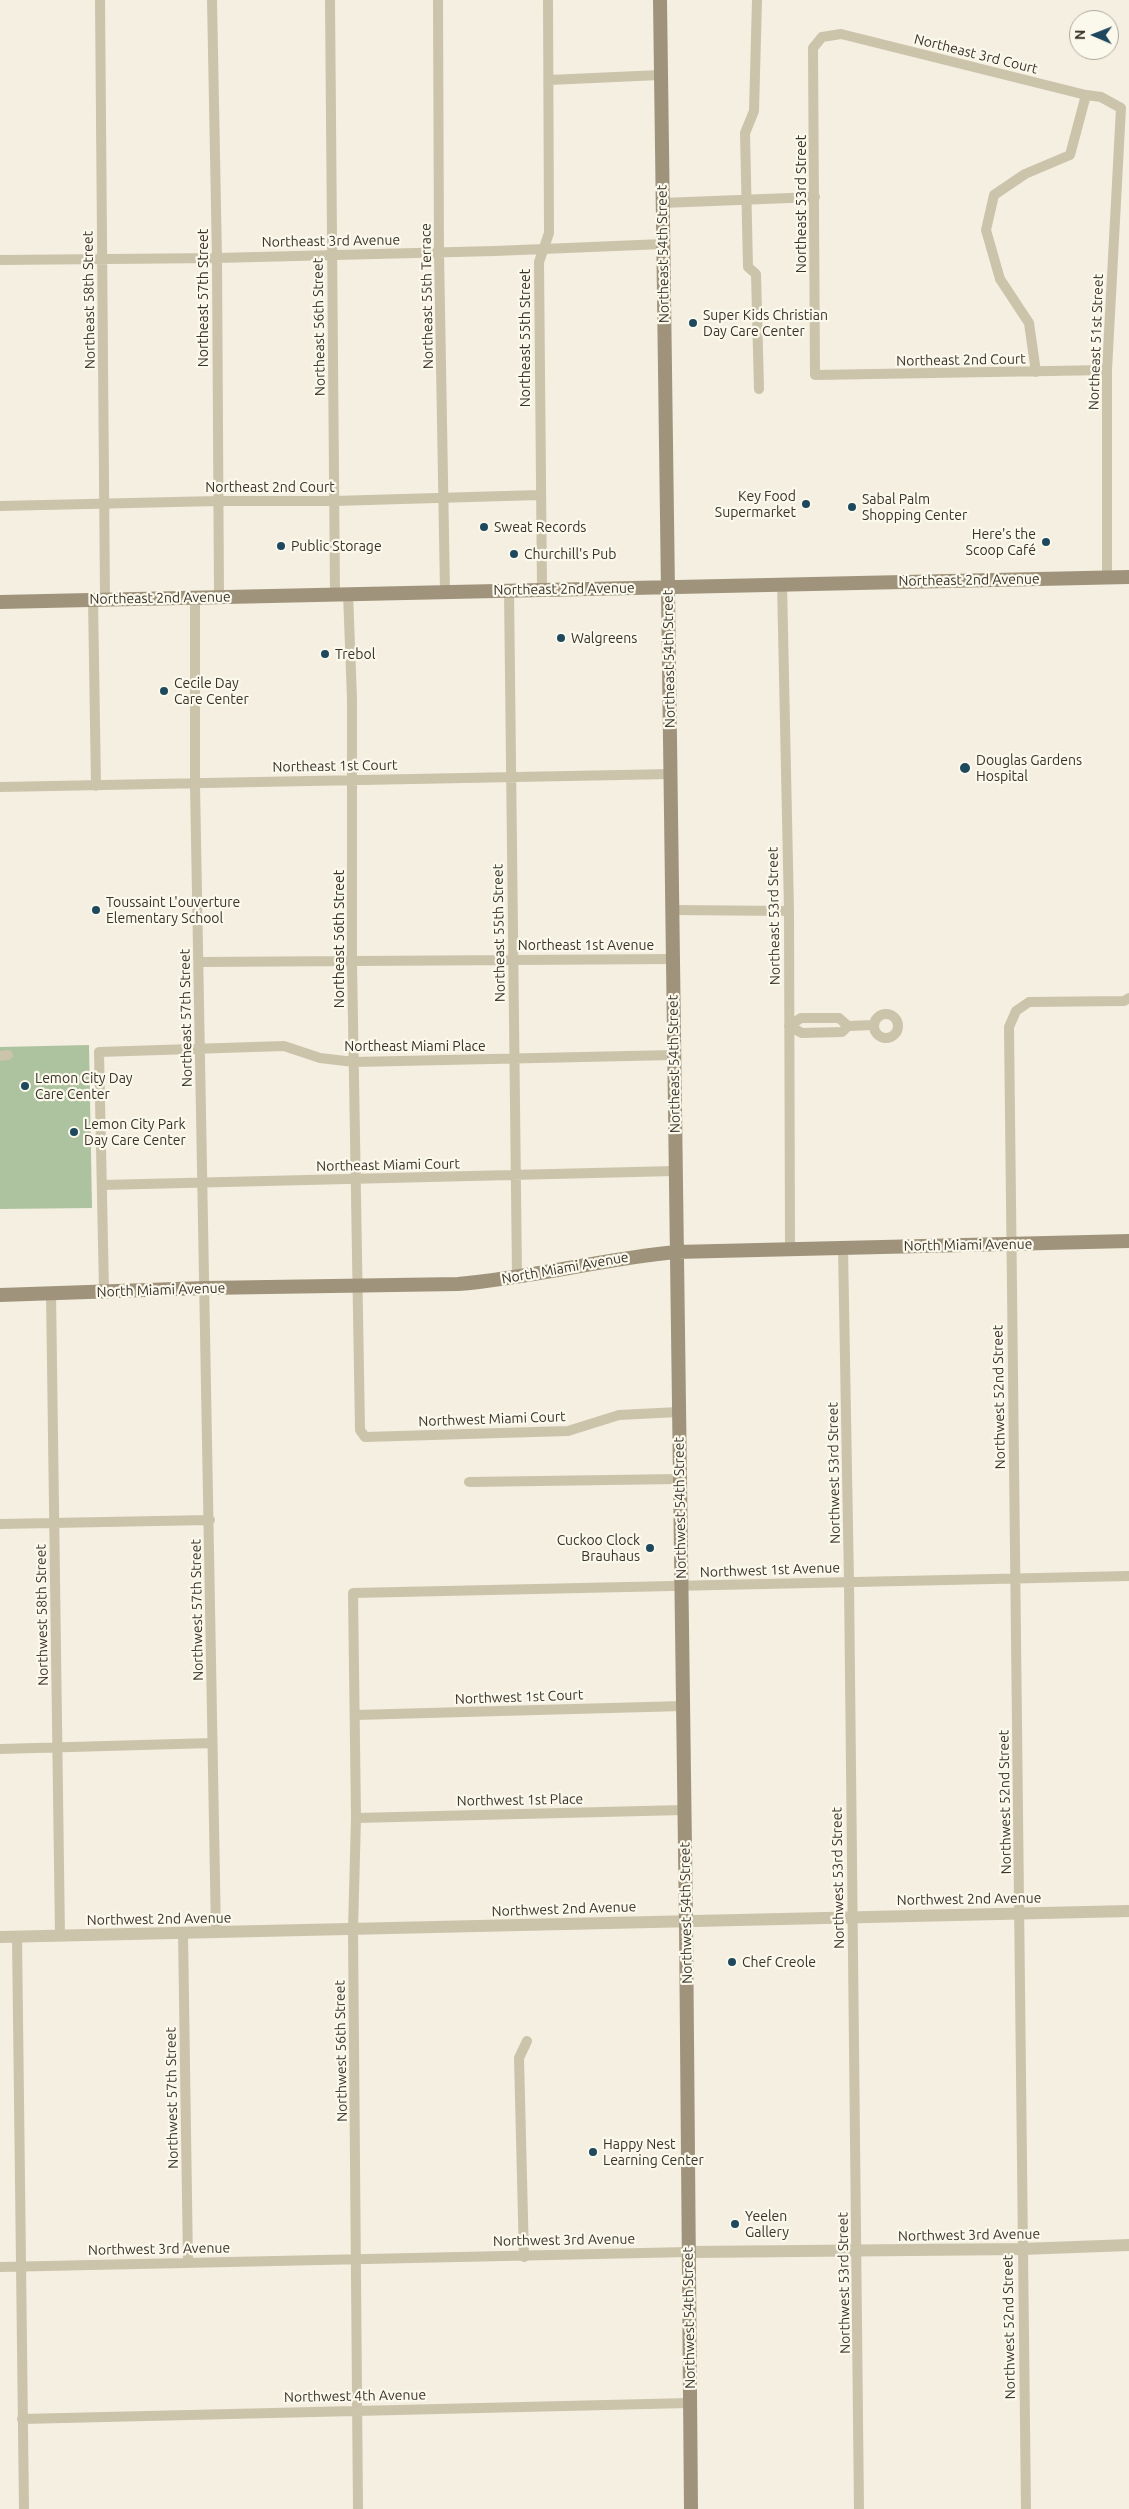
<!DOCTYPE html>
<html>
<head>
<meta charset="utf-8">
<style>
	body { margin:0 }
	#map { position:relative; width:1129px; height:2509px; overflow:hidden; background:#f4efe0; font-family:Ubuntu,sans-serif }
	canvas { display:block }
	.north { position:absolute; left:1069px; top:10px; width:50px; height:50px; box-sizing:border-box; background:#fbf8ec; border:1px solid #aea99e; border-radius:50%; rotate:271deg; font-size:14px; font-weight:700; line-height:20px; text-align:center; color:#3a332a }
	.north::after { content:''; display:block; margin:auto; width:18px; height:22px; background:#1e485d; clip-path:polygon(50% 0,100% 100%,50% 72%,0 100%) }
</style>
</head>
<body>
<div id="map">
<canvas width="1129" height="2509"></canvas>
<div class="north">N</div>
</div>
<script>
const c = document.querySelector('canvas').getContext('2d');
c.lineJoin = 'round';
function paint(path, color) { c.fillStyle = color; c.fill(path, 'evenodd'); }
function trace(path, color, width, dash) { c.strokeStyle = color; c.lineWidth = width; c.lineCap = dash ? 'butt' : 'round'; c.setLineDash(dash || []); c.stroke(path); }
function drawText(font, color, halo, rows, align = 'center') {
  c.font = font + ' Ubuntu,sans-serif'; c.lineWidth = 4.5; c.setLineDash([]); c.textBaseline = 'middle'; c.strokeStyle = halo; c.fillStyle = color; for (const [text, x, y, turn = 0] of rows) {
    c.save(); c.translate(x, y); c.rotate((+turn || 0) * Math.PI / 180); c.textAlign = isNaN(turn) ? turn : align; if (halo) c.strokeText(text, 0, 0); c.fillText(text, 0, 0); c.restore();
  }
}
paint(new Path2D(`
	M89,1045L92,1208L0,1209V1047Z`), '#adc39f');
trace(new Path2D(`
	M100,0L105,599
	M212,0L217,258L219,596
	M330,0L335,593
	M438,0L439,252L445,591
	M757,0L754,111L745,133L748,267L756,274L759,389
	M549,80L660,75
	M662,203L815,197
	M0,260L217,258L495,251L663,244
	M1107,370L815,375L813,48L822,37L841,34L1086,95L1101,97L1121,108
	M1036,372L1029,323L1000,279L986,230L994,195L1025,174L1070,155L1086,95
	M0,506L218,501H334L539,495
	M1107,577V370L1121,108
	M782,583L789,911L790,1248
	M542,589L539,262L549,233L548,0
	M509,590L517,1276
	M348,593L352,699V962L360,1430L365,1437L568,1431L619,1415L678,1412
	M195,597V785L216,1933
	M93,599L96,786
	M0,787L671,774
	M672,910L789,911
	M199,962L673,959
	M874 1026a12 12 0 1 1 24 0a12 12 0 1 1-24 0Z
	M848,1026L842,1032L802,1033L789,1026L801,1018H839L848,1026L873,1025
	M0,1056L8,1055
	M102,1185L675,1171
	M843,1247L849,1582L859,2509
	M104,1291L99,1052L284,1046L320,1058L354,1062L674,1055
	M51,1293L60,1936
	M469,1482L679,1479
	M0,1524L210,1520
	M355,1715L683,1706
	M0,1749L212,1743
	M356,1818L684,1810
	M183,1933L188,2263
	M17,1936L24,2509
	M524,2257L519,2058L527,2041
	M0,2267L688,2252
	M22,2419L689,2403
	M358,2509L353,1930L356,1818L353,1593L1129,1576
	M1026,2509L1009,1027L1016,1011L1029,1002L1124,1001L1129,998`), '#ccc3ab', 10);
trace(new Path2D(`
	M0,1937L1129,1911
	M688,2252L1022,2249L1129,2245`), '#ccc3ab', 12);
trace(new Path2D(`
	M660,0L686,1922L691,2509
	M0,602L1129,577
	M0,1295L205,1288L458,1284C531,1278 602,1259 676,1252L1129,1241`), '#a0937c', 14);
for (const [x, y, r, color] of [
	[693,323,5,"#1e485d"],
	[806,504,5,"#1e485d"],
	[852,507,5,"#1e485d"],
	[484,527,5,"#1e485d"],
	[1046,542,5,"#1e485d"],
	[281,546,5,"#1e485d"],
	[514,554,5,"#1e485d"],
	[561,638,5,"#1e485d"],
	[325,654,5,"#1e485d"],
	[164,691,5,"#1e485d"],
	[965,768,6,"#1e485d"],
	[96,910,5,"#1e485d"],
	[25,1086,5,"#1e485d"],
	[74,1132,5,"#1e485d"],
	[650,1548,5,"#1e485d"],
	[732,1962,5,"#1e485d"],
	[593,2152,5,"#1e485d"],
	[735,2224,5,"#1e485d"]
]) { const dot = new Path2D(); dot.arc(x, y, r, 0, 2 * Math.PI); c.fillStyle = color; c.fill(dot); trace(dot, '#fbf8ec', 2); }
drawText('14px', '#3a332a', '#fbf8ec', [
	["Northeast 3rd Court",976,54,14],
	["Northeast 53rd Street",801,204,-90],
	["Northeast 3rd Avenue",331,241,-1],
	["Northeast 54th Street",663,254,-91],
	["Northeast 55th Terrace",427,296,-91],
	["Northeast 57th Street",203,298,-90],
	["Northeast 58th Street",89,300,-91],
	["Northeast 56th Street",319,327,-91],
	["Northeast 55th Street",525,338,-90],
	["Northeast 51st Street",1096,342,-88],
	["Northeast 2nd Court",961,360,-1],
	["Northeast 2nd Court",270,487],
	["Northeast 2nd Avenue",969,580,-1],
	["Northeast 2nd Avenue",564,589,-1],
	["Northeast 2nd Avenue",160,598,-1],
	["Northeast 54th Street",669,659,-91],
	["Northeast 1st Court",335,766,-1],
	["Northeast 53rd Street",774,916,-91],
	["Northeast 55th Street",499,933,-91],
	["Northeast 56th Street",339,939,-90],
	["Northeast 1st Avenue",586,945],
	["Northeast 57th Street",186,1018,-91],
	["Northeast Miami Place",415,1046],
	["Northeast 54th Street",674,1064,-91],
	["Northeast Miami Court",388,1165,-1],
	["North Miami Avenue",968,1245,-1],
	["North Miami Avenue",565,1268,-10],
	["North Miami Avenue",161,1290,-2],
	["Northwest 52nd Street",999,1397,-91],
	["Northwest Miami Court",492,1419,-2],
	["Northwest 53rd Street",834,1473,-91],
	["Northwest 54th Street",680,1508,-91],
	["Northwest 1st Avenue",770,1570,-2],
	["Northwest 57th Street",197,1610,-91],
	["Northwest 58th Street",42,1615,-91],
	["Northwest 1st Court",519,1697,-2],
	["Northwest 1st Place",520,1800,-1],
	["Northwest 52nd Street",1005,1802,-91],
	["Northwest 53rd Street",838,1878,-91],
	["Northwest 2nd Avenue",969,1899,-1],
	["Northwest 2nd Avenue",564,1909,-2],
	["Northwest 54th Street",686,1913,-91],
	["Northwest 2nd Avenue",159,1919,-1],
	["Northwest 56th Street",341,2051,-91],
	["Northwest 57th Street",172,2098,-91],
	["Northwest 3rd Avenue",969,2235,-1],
	["Northwest 3rd Avenue",564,2240,-1],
	["Northwest 3rd Avenue",159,2249,-1],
	["Northwest 53rd Street",844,2283,-91],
	["Northwest 54th Street",689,2318,-91],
	["Northwest 52nd Street",1009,2327,-91],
	["Northwest 4th Avenue",355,2396,-1]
]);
drawText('14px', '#3a332a', '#fbf8ec', [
	["Super Kids Christian",703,315],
	["Day Care Center",703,331],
	["Key Food",796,496,"right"],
	["Supermarket",796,512,"right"],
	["Sabal Palm",862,499],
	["Shopping Center",862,515],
	["Sweat Records",494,527],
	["Here's the",1036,534,"right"],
	["Scoop Café",1036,550,"right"],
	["Public Storage",291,546],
	["Churchill's Pub",524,554],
	["Walgreens",571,638],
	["Trebol",335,654],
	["Cecile Day",174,683],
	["Care Center",174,699],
	["Douglas Gardens",976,760],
	["Hospital",976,776],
	["Toussaint L'ouverture",106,902],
	["Elementary School",106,918],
	["Lemon City Day",35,1078],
	["Care Center",35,1094],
	["Lemon City Park",84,1124],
	["Day Care Center",84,1140],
	["Cuckoo Clock",640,1540,"right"],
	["Brauhaus",640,1556,"right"],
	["Chef Creole",742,1962],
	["Happy Nest",603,2144],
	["Learning Center",603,2160],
	["Yeelen",745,2216],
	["Gallery",745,2232]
], 'left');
</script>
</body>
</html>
